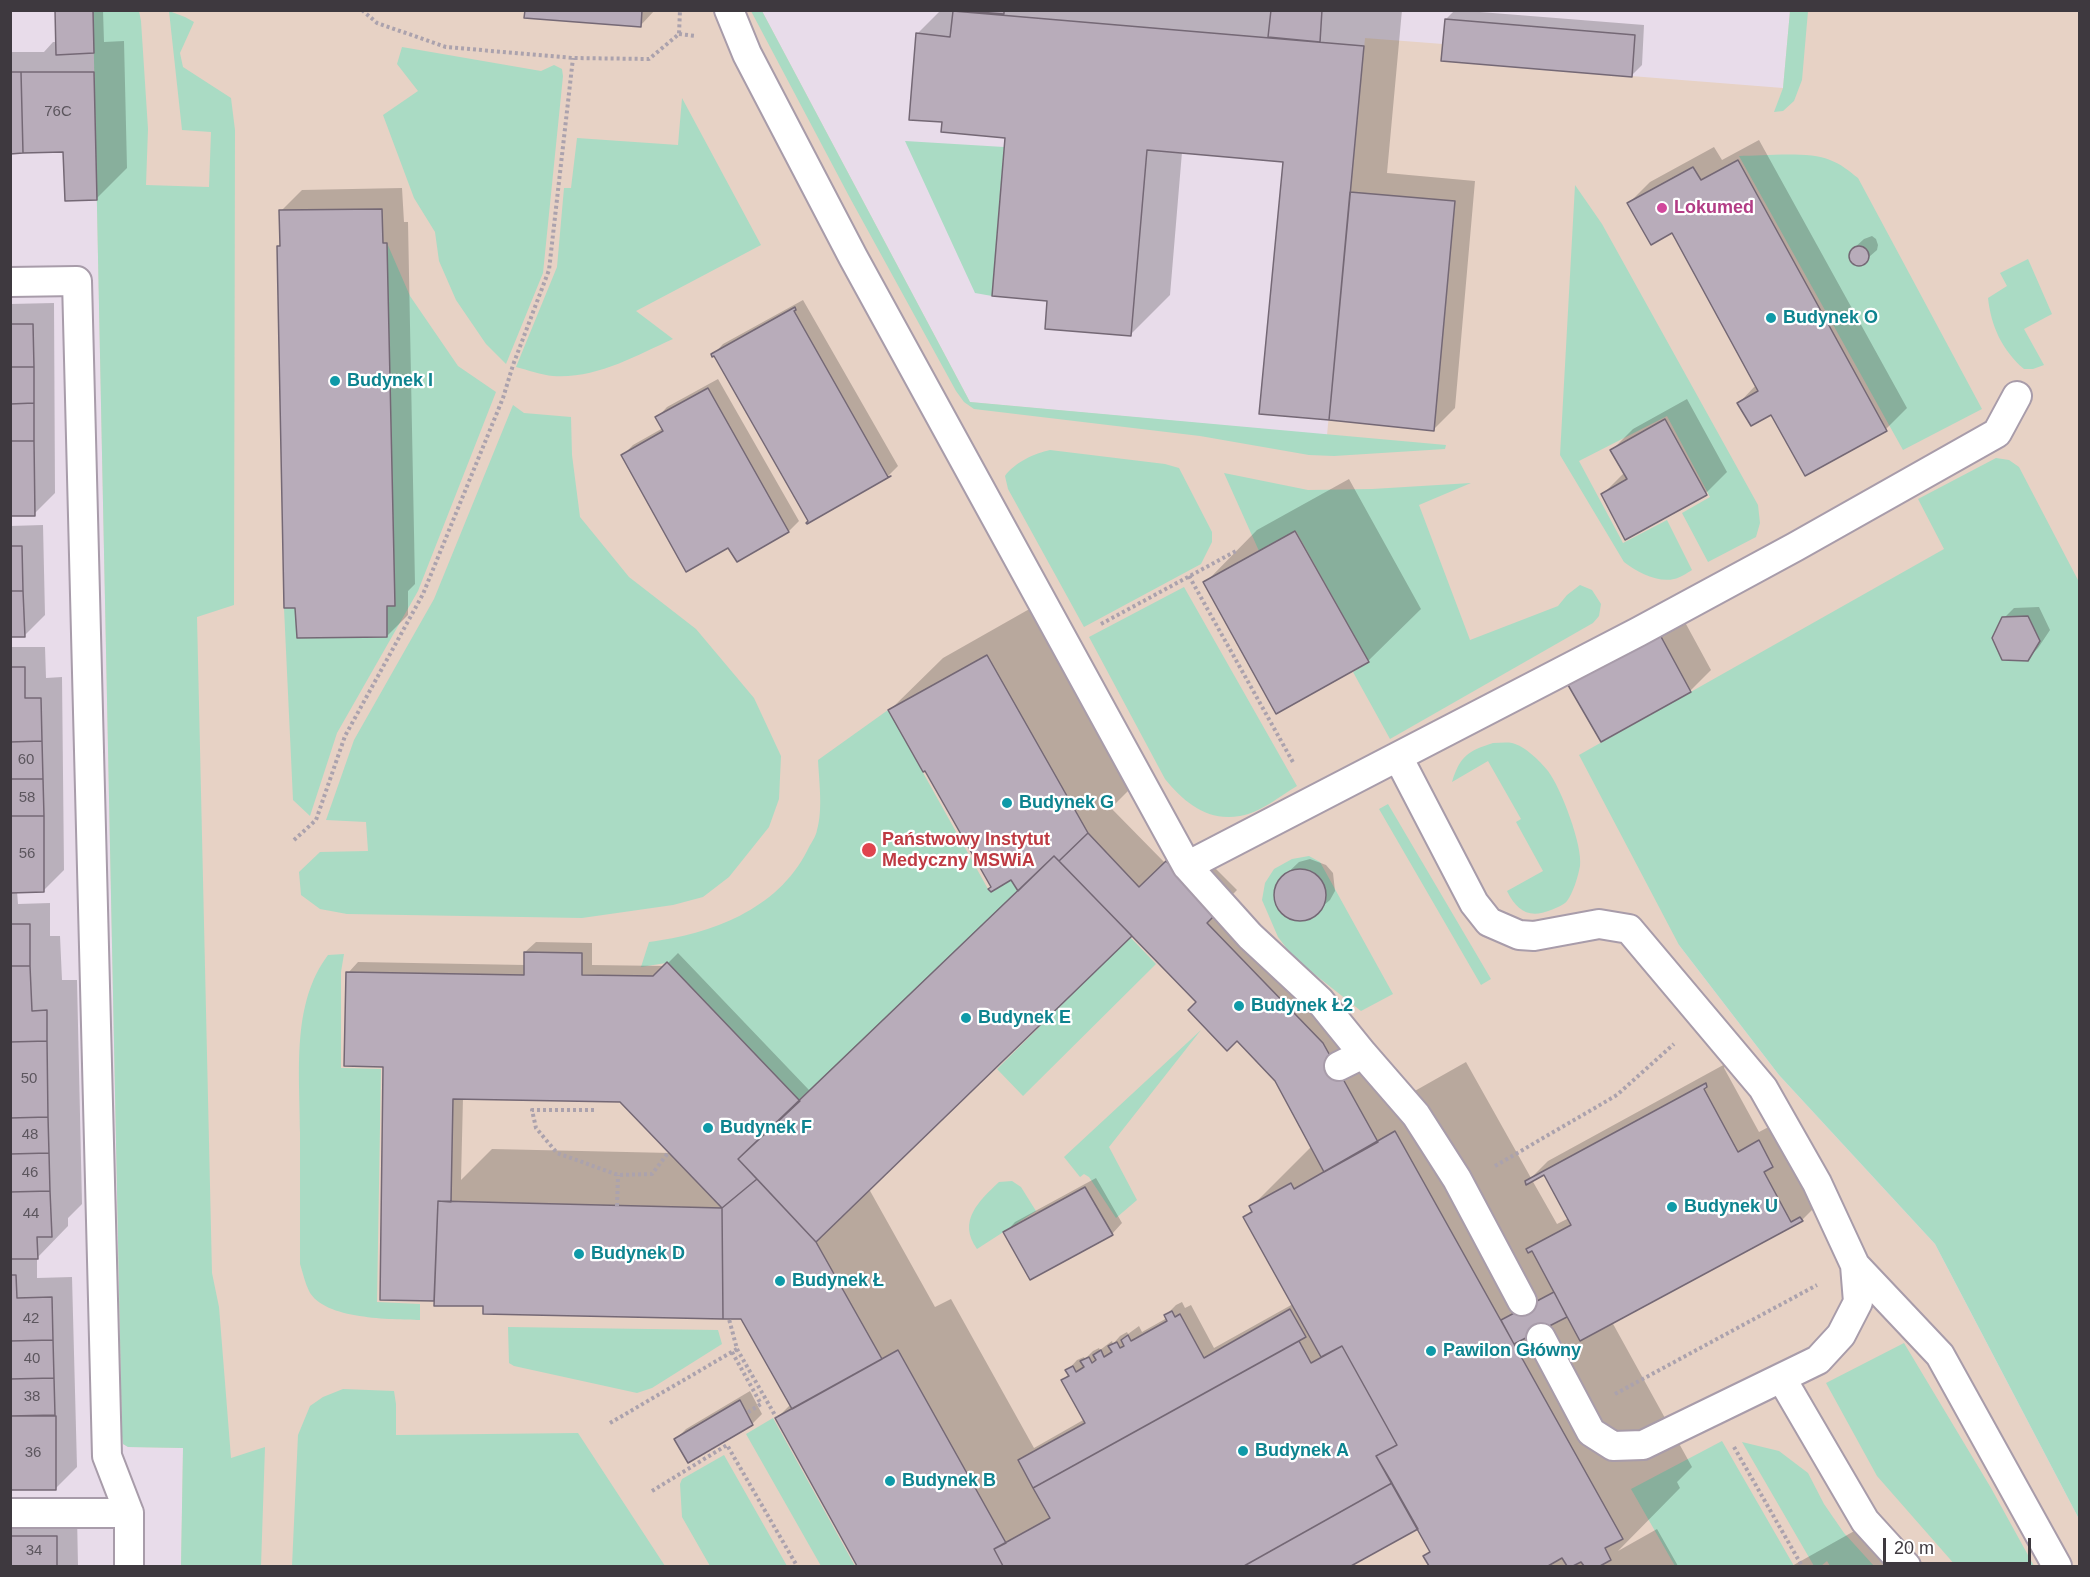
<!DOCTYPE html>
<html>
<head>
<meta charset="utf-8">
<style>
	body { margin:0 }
	#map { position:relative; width:2090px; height:1577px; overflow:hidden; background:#e8dcea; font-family:Arial,sans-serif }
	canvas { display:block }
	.frame { position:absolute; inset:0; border:12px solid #3e393f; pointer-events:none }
	.scale { position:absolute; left:1883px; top:1538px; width:148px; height:27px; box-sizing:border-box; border:3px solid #3e393f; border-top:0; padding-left:8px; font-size:18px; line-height:21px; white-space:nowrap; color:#3e393f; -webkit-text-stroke:4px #fff; paint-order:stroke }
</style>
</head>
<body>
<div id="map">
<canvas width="2090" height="1577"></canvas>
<div class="frame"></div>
<div class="scale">20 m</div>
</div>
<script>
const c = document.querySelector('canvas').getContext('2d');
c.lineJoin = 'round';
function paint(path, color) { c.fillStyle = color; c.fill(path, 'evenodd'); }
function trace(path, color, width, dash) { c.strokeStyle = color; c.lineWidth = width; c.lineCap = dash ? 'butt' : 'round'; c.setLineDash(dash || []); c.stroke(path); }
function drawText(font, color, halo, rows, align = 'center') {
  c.font = font + ' Arial,sans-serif'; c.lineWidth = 4.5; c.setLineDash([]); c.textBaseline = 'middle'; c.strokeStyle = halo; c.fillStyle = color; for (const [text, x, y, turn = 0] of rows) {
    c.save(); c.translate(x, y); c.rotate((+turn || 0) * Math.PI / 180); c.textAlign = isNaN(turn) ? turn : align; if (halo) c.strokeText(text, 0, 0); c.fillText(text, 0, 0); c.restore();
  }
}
paint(new Path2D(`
	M93,11H762L970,402L1327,435L1365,38L1443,44L1441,61L1783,88L1790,11H2079V708L1679,945L1779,1075L1935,1244L2079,1519V1566H181L183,1448L128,1447L123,1444L122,1436Z`), '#e7d2c5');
paint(new Path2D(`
	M93,11H139L141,21L148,129L146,185L209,187L211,132L182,130L169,11L185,17L194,22L180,53L183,67L231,98L235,130L234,605L197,617L212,1273L219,1307L231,1458L265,1447L261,1566H181L183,1448L128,1447L123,1444L122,1436Z
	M751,11H762L970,402L1446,445L1445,449L1334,456L1309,455L1200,436L974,409L964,402L956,391L850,198Z
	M1790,11H1808L1802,80L1794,101L1783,111L1774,112L1783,88Z
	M402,47L541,71L554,65L562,69L563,76L543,273L506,364L486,344L456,300L439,261L435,232L414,198L383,115L418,91L397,64Z
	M682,98L761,245L636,311L673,339C635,356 596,379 553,376C541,375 528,370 516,367L557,267L564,188H571L577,138L678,145Z
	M905,141L1004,147L992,296L975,293Z
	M1739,156C1763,156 1809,151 1830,160C1841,164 1849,171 1858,178L1982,409L1903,450Z
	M1575,185L1602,224L1758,505L1760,523L1756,537L1708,562L1682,513L1710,497L1667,416L1579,461L1623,543L1667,520L1692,570C1687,573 1680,578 1674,579C1658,583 1637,572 1624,562L1560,455Z
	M387,243L410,296L458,366L496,392L418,591L337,733L310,816L293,800L284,608H295L297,638L387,637V606H395Z
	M2028,259L2052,314L2024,329L2044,365L2033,369H2024C2002,350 1991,326 1988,298L2007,286L2000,273Z
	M513,405L524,413L571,417L572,455L580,517L629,577L696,629L754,698L781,756L779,799L769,827L729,877L703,897L673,905L582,918L347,914L320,909L301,895L299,872L320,852L368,851L366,822L326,820L354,740L434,599Z
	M1050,450L1165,464L1179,468L1212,532V542L1201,564L1084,627L1008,489L1005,476C1014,463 1035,453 1050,450Z
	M1996,458L2009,460L2019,467L2079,582V1519L1935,1244L1779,1075L1679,945L1579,755L1944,549L1918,499Z
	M1224,473L1308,490L1372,489L1471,483L1419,505L1470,640L1558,606L1567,595L1580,585L1592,590L1601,604L1599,616L1593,623L1390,739L1353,672L1369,662L1296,531L1259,551Z
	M1184,587L1297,786C1280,796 1260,813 1240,816C1207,822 1184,802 1165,779L1089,637Z
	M888,710L988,889L991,892L1011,880L1018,891L800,1101L666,963L641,967L649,942C711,934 777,910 807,851C810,844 816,837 817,830C823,810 819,781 818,760Z
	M1493,743C1499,743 1506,742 1512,743C1525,746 1540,761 1548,771C1561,788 1583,846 1580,866C1578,877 1573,893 1567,901C1564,905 1556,908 1551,910C1529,919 1517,911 1507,891L1543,871L1516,822L1521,819L1488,761L1452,782C1460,756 1468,751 1493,743Z
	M1388,804L1491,979L1481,985L1379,809Z
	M1309,856L1320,862L1393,994L1361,1011L1294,958L1278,937L1262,900L1265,883L1274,869L1292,859Z
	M1130,937L1156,964L1023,1096L997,1069Z
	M344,954L341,972V1068L381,1069L377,1302L420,1304V1320C392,1319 324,1320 309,1291C305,1283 303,1273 300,1264C300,1220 300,1176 300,1132C300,1073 291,1004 328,955Z
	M1201,1030L1109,1147L1137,1200L1116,1218L1089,1177L1084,1174L1080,1177L1064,1157Z
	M1012,1181L1021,1187L1036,1211L977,1249C957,1221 979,1201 999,1182Z
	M508,1327L718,1330L722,1344L652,1388L637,1393L514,1366L509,1363Z
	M1904,1343L1991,1488L2034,1566H1956L1877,1476L1826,1383Z
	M343,1389L394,1391L396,1404V1435L578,1433L665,1566H292L298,1435L310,1406L323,1397Z
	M773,1418L855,1566H821L746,1434Z
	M1722,1441L1794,1566H1675L1631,1489Z
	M1742,1442L1779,1451L1808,1473L1824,1504L1844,1533L1874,1566H1830L1827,1561L1821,1566H1814Z
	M724,1455L787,1566H710L682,1517L680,1484L682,1479Z`), '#aadbc4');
paint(new Path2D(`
	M56,10H103L104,42L124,41L127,168L96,199L65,151L10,152V52H44L53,42H57Z
	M526,10H655L640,26Z
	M941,10H1402L1387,173L1475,181L1455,408L1434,429L1284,160L1182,152L1170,295L1130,335L1048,299L1006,137L943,121L917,34Z
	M1455,10L1644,25L1642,65L1632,75L1446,19Z
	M1759,140L1907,408L1886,429L1772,413L1739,403L1756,385L1673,231L1629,203L1650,182L1714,147L1722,160Z
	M402,188L404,222H408L415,584L408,591V615L387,636L278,247L281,243V211L302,190Z
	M1872,236L1876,239L1878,245L1877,250L1861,264L1853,262L1850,257L1853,249L1864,239Z
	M803,300L898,466L888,476L810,521L715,354L713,355L723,344Z
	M54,303L55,493L34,514H10V304Z
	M718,379L799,521L789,531L737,560L729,546L623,455L633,445L663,428L657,418L667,407Z
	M1687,399L1727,472L1706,493L1603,494L1624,473L1612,450L1633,429Z
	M1349,479L1421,609L1368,661L1205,583L1257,530Z
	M43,525L45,615L24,636H10V526Z
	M1040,603L1140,779L1111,808L1165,863L1188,841L1237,890L1226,901L1390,1105L1466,1062L1531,1178L1548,1161L1727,1063L1724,1068L1759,1132L1780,1121L1823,1199L1802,1220L1612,1322L1692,1467L1677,1482L1680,1488L1618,1551L1657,1529L1678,1566H1431L1425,1556L1431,1550L1418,1528L1348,1566H859L776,1419L791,1404L742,1318L485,1305L436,1297L434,1299L384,1066L348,973L358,962L525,965V952L536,942L592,943V965L665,966L678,953L809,1090L1019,889L1012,878L993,887L890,710L943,658ZM1132,934L1277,1080L1312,1146L1251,1207L1252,1210L1245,1217L1293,1304L1214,1348L1191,1305L1185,1308L1182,1302L1176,1305L1166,1315L1167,1318L1142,1332L1139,1326L1128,1334L1127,1332L1120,1336L1113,1344L1112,1341L1100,1350L1099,1348L1093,1351L1085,1359L1084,1357L1077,1360L1067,1371L1069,1374L1063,1380L1085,1419L1034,1448L951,1299L935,1307L869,1189ZM463,1098L620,1101L671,1153L492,1149L461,1180ZM1545,1173L1569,1218L1557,1224L1532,1180Z
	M2039,607L2050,630L2038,648L2027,659L2004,618L2014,608Z
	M1680,613L1711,670L1690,691L1570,685L1590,664Z
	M10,647H45L46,678L62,677L64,870L43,891H17L18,904L50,903V936H60L62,980H77L82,1204L68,1218V1226L37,1258V1278L72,1277L77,1467L56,1488L10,1489Z
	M1310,859L1326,865L1333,873L1335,891L1330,900L1310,917L1300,920L1290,918L1281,912L1278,907L1275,896L1277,886L1280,880L1299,862Z
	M1096,1178L1122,1223L1112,1234L1005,1233L1015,1222Z
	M750,1391L762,1414L752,1424L676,1439L686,1429Z
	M77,1515L78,1566H10V1516Z
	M1881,1516L1909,1566H1792Z`), '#0003');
const building = new Path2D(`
	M55,10H93L94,53L56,55Z
	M525,10H642L641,27L524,18Z
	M953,10H1004V14Z
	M1271,10H1322L1320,42L1268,37Z
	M953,11L1364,46L1329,420L1259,414L1283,162L1147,150L1131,336L1045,329L1047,301L992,296L1005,138L941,132L942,122L909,120L916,33L950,37Z
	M1445,19L1635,35L1632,77L1441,61Z
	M10,72H21L23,153L10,154Z
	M21,72H94L97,200L65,201L63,152L23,153Z
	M1738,160L1887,431L1805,476L1771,415L1751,426L1737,403L1758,391L1672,233L1651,245L1627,203L1693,167L1701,180Z
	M1350,192L1455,201L1434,431L1329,420Z
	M382,209L383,243H387L395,606H387V637L297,638L295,608H284L277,246H280L279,210Z
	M1849 256a10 10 0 1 1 20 0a10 10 0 1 1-20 0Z
	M795,307L796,310L794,311L888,477L891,476L807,524L806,523L808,521L714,356L712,357L711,354Z
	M10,324H33L34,367H10Z
	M10,367H34V403L10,404Z
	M708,388L789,532L737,562L728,548L686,572L621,455L663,431L655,417Z
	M34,403V441H10V404Z
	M1665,419L1707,495L1625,540L1601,494L1627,479L1610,450Z
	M10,441H34L35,516H10Z
	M1295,531L1369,662L1276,714L1203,582Z
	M10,546H22L23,591H10Z
	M10,591H23L25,637H10Z
	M2028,616L2040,641L2028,661L2002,660L1992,638L2002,617Z
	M1659,633L1691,692L1601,742L1568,685Z
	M987,655L1088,833L1059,861L1054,856L1018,891L1011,880L991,892L988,889L991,887L925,771L923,772L888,710Z
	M10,667H25V698H41L42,741L10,742Z
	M42,741L43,779H10V742Z
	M10,779H43L44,816H10Z
	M10,816H44V892L10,893Z
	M1088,833L1139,887L1166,861L1218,912L1207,923L1323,1043L1378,1142L1324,1172L1275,1081L1237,1041L1227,1051L1188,1010L1196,1002L1059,861Z
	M1054,856L1132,936L816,1242L738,1159Z
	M1274 895a26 26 0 1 1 52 0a26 26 0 1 1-52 0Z
	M10,924H30V966H10Z
	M524,952L582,953V975L653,976L667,962L800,1101L738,1159L757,1179L722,1208L620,1102L453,1099L451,1202L438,1201L434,1301L380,1300L383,1067L344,1066L346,972L524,975Z
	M10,966H30L32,1011L47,1010V1041L10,1042Z
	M47,1041L48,1117L10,1118V1042Z
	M1706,1083L1707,1087L1704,1089L1738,1152L1759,1140L1773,1167L1764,1172L1791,1222L1800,1217L1803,1221L1580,1341L1532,1251L1528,1253L1526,1249L1571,1225L1544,1175L1526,1185L1525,1181Z
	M48,1117L49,1153L10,1154V1118Z
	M1395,1131L1623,1539L1605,1548L1611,1560L1600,1566H1584L1581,1562L1573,1566H1567L1562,1558L1548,1566H1429L1423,1556L1430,1552L1376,1456L1397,1445L1342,1346L1321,1357L1243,1217L1252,1212L1249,1206L1291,1183L1294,1189Z
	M49,1153L50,1191L10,1192V1154Z
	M757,1179L816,1242L882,1359L792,1409L741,1319H723L722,1208Z
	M1085,1187L1113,1235L1030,1280L1003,1232Z
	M50,1191L52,1237H37L38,1259H10V1192Z
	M438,1201L722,1208L723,1319L483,1314V1306H434Z
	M10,1275H16L17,1298L52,1297L53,1340L10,1341Z
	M1554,1292L1567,1317L1514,1344L1501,1320Z
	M1290,1309L1306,1337L1033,1488L1018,1460L1085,1423L1061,1380L1069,1376L1065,1370L1073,1366L1076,1372L1084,1367L1080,1361L1089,1357L1092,1363L1096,1360L1093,1355L1101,1350L1104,1357L1112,1352L1108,1346L1117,1342L1120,1348L1124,1346L1121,1340L1128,1335L1131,1341L1167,1321L1164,1315L1172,1311L1175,1317L1180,1314L1204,1358Z
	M53,1340L54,1378L10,1379V1341Z
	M1299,1341L1311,1363L1342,1346L1397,1445L1376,1456L1392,1483L1244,1566H1003L994,1549L1050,1518L1033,1488Z
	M898,1350L1006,1543L994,1549L1003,1566H857L775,1418Z
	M54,1378L55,1415L10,1416V1379Z
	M740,1400L753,1425L688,1463L674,1439Z
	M10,1416H56V1490H10Z
	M1392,1483L1418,1529L1351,1566H1244Z
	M10,1536H57V1566H10Z`);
paint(building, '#b8acba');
trace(building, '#746875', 1.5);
const service = new Path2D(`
	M729,10L747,54L853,257L1187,866L1250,936L1320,1001L1363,1054L1416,1115L1457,1179L1522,1301
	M10,282L77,281L107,1456L129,1513
	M1398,757L1474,903L1489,922L1519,935L1534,936L1599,924L1629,929L1763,1088L1817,1183L1855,1265L1858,1302L1841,1335L1818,1360L1643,1445L1613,1446L1591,1432L1541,1338
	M1187,866L1638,632L1795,547L1997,433L2017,396
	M1339,1066L1363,1054
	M1855,1265L1940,1355L2057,1566
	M1782,1379L1865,1521L1906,1566
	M10,1513H129V1566`);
trace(service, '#a89caa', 32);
trace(new Path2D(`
	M362,10L377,23L446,47L573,58L649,59L679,34L680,10
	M679,34L696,36
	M1189,576L1294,764
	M1101,624L1236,551
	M294,840L316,820L345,736L423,594L503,398L513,365L549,270L573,58
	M594,1110H532L536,1128L557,1153L618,1175L652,1174L668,1153
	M1495,1166L1617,1095L1674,1044
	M617,1206L618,1175
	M737,1349L776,1417
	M732,1352L761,1404L747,1413
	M1615,1394L1817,1285
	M610,1423L737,1349L729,1319
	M1734,1447L1802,1566
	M652,1491L727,1445L797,1566`), '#aba2ad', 4, [3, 3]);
trace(service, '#fff', 28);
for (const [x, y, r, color] of [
	[1662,208,6,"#d1479c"],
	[1771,318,6,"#0f9aa8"],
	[335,381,6,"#0f9aa8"],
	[1007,803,6,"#0f9aa8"],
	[869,850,8,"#e0444e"],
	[1239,1006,6,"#0f9aa8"],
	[966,1018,6,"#0f9aa8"],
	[708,1128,6,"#0f9aa8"],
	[1672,1207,6,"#0f9aa8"],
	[579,1254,6,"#0f9aa8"],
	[780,1281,6,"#0f9aa8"],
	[1431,1351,6,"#0f9aa8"],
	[1243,1451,6,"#0f9aa8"],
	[890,1481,6,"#0f9aa8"]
]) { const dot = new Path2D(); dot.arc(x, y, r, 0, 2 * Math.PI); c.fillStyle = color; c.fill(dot); trace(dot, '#fff', 2); }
drawText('15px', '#5c565e', null, [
	["76C",58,112],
	["60",26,760],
	["58",27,798],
	["56",27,854],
	["50",29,1079],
	["48",30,1135],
	["46",30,1173],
	["44",31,1214],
	["42",31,1319],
	["40",32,1359],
	["38",32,1397],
	["36",33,1453],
	["34",34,1551]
]);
drawText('bold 18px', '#b23c85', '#fff', [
	["Lokumed",1674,208]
], 'left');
drawText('bold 18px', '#0d838f', '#fff', [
	["Budynek O",1783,318],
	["Budynek I",347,381],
	["Budynek G",1019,803],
	["Budynek Ł2",1251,1006],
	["Budynek E",978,1018],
	["Budynek F",720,1128],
	["Budynek U",1684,1207],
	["Budynek D",591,1254],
	["Budynek Ł",792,1281],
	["Pawilon Główny",1443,1351],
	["Budynek A",1255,1451],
	["Budynek B",902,1481]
], 'left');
drawText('bold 18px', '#be3a42', '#fff', [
	["Państwowy Instytut",882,840],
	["Medyczny MSWiA",882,861]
], 'left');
</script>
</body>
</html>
